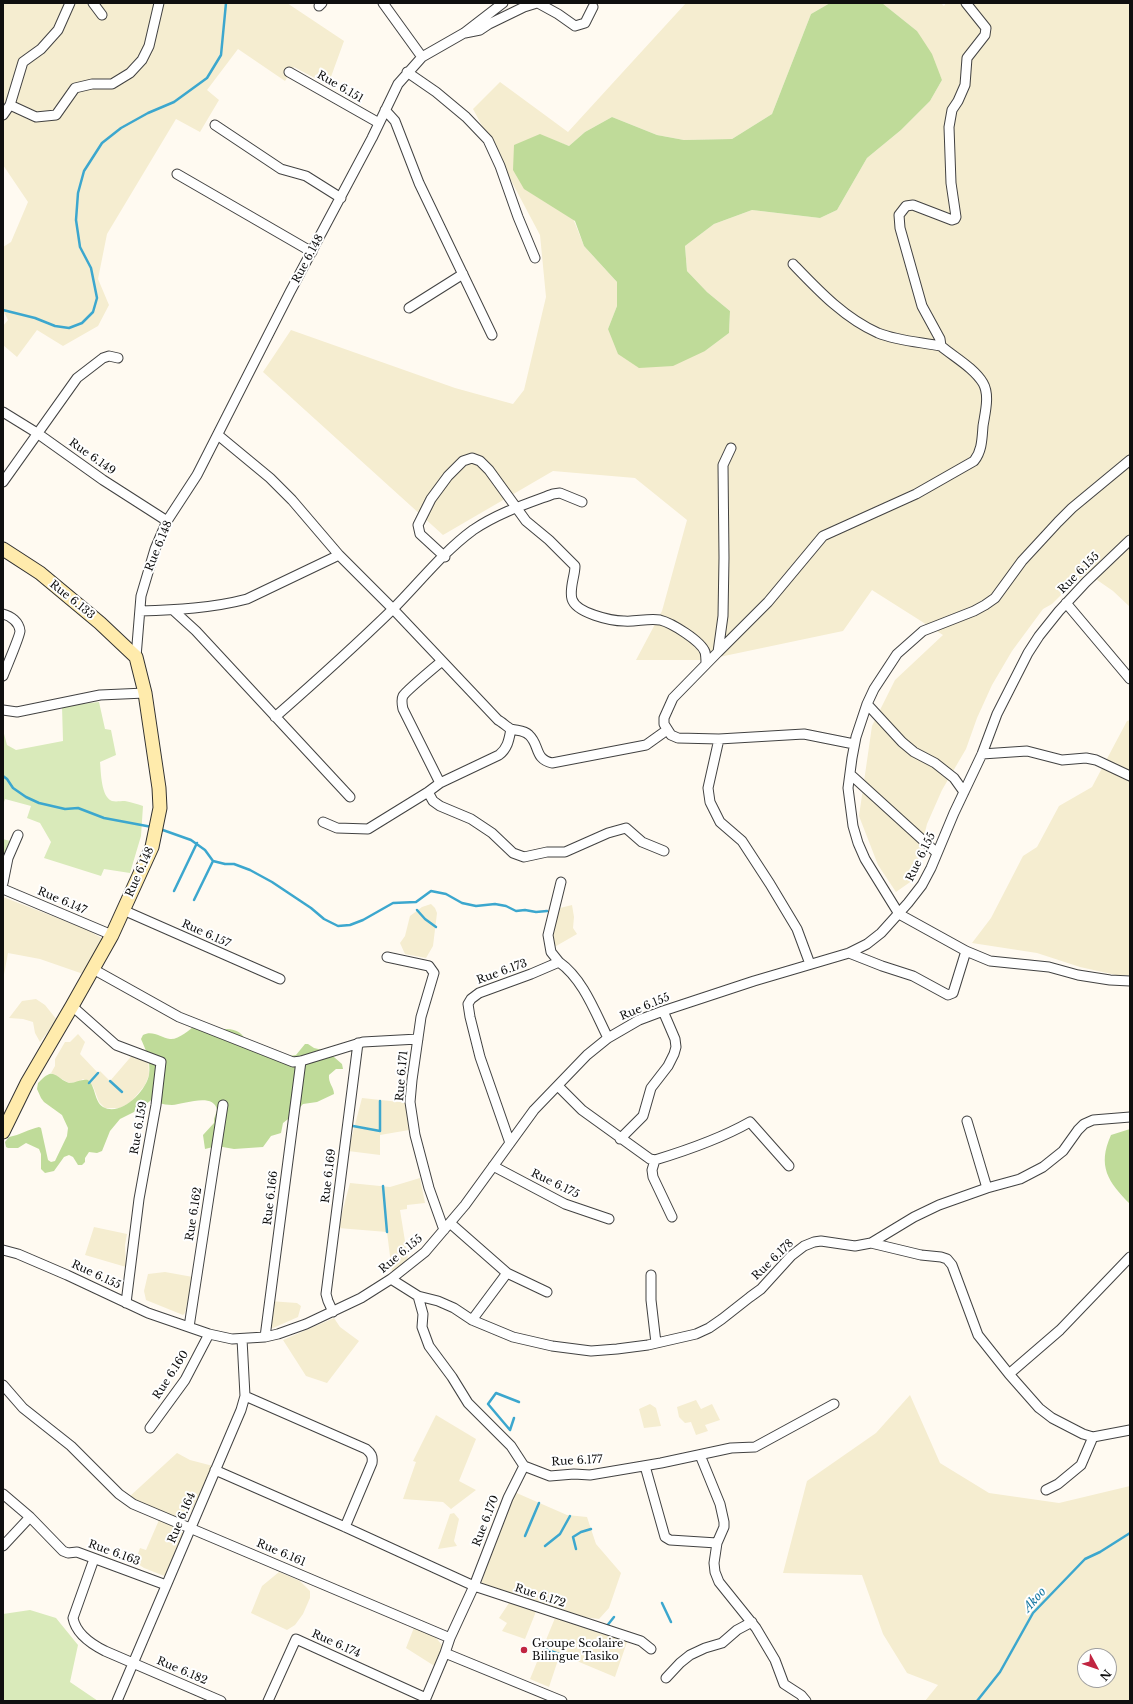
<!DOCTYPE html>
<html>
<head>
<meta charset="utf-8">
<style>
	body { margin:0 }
	#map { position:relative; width:1133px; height:1704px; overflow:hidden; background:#fffaf1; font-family:"Libre Baskerville",serif }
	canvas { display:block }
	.frame { position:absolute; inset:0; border:4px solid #0f0f0f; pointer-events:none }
	.north { position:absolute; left:1077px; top:1648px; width:40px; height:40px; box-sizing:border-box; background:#fff; border:1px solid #9f9f9f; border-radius:50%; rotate:130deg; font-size:11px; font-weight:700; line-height:16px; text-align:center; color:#0f0f0f }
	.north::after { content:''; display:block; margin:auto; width:14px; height:18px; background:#c12541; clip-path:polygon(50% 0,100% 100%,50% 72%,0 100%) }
</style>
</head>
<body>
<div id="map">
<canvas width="1133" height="1704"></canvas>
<div class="frame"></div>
<div class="north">N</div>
</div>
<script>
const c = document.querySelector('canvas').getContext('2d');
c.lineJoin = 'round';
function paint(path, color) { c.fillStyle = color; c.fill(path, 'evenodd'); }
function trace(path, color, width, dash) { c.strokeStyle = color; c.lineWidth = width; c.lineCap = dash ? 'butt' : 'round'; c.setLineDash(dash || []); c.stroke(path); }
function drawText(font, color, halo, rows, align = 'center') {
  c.font = font + ' "Libre Baskerville",serif'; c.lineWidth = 4; c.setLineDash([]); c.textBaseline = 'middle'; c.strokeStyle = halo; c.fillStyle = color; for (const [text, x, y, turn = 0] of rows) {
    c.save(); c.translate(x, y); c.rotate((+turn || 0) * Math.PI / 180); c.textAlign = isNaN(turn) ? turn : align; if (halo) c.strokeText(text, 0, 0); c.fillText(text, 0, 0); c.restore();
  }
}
paint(new Path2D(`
	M3,3H287L344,41L328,85L294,67L285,81L238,49L207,90L219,100L200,132L176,119L107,234L98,279L109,305L98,326L63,346L37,330L17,357L3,345V326L8,320L3,310V247L11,242L28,202L3,165Z
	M686,3H830L811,14L772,114L732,139L684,140L657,135L612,117L585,132L569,146L540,135L584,246L617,282V306L608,329L705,351L729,333L730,311L707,292L687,271L685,246L714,224L752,210L820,218L837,210L867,158L901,130L930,101L942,80L917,31L882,3H941L944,6L946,3H1130V607L1113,591L1087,573L1070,586L1052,604L1043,609L1012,651L992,685L977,718L966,749L942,790L927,824L913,880L896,892L878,865L859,816L872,726L895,680L943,635L872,590L843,631L705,660H636L662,611L687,520L635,478L553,471L443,535L263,372L291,330L455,388L513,404L524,390L546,297L540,235L473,109L500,82L568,132Z
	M1130,720V975H1116L1080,967L1037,953L972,943L991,918L1023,856L1037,847L1059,806L1092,787L1127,721Z
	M3,897L86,929L105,940L89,976L40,959L8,953L3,980Z
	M431,904L435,908L437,913L433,946L426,958L405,954L400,943L405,936L410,916L422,907Z
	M572,905L574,917L573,928L577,934L551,949L550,940L556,909Z
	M36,999L45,1005L57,1020L40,1042L35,1033L33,1022L23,1019L9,1018L22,1001Z
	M78,1034L85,1042L80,1054L98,1073L100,1071L110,1081L135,1052L148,1055L149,1075L145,1085L131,1102L120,1108H105L99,1102L93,1086L83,1079L78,1082L69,1083L51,1073L55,1066V1059L65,1042H70Z
	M362,1098L409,1103L415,1129L380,1135V1155L348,1151Z
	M420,1178L425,1203L407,1205V1209L400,1210L408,1260L392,1272L387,1232L338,1228L350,1183L390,1187Z
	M94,1227L127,1234L125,1245L126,1267L85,1255Z
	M165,1272L193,1277L185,1313L183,1315L146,1300L144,1291L148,1274Z
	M269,1301L297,1303L301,1306L298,1317L273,1328L261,1327Z
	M334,1318L340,1327L359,1341L327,1383L306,1376L283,1340Z
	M910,1395L940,1463L989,1493L1059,1503L1130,1486V1701H925L938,1685L907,1673L883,1634L862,1575L783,1573L807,1481L876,1433ZM1085,1656H1109V1680H1085Z
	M696,1400L701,1409L712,1404L720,1420L705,1425L708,1431L696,1435L691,1422L685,1423L679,1417L677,1407Z
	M650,1404L656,1408L661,1426L644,1428L639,1409Z
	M436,1415L476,1439L459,1481L476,1490L451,1509L443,1502L403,1499L416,1462L413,1461Z
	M177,1453L190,1460L213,1466L191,1512L179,1523L129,1497Z
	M512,1491L567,1515L587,1517L596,1544L621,1573L609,1608L599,1619L568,1615L481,1584Z
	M454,1513L459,1519L454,1541L457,1546L438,1549L450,1514Z
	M159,1520L174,1525L185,1535L167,1577L144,1568L135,1562L140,1548L146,1550Z
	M279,1572L300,1581L310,1591V1598L303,1614L295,1625L287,1630L251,1613L262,1586Z
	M511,1600L537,1609L525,1639L502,1631L507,1623L499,1618Z
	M555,1618L609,1636H621L627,1642L615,1677L560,1654L549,1687L530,1679Z
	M415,1625L432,1633L442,1645L443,1648L436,1667L406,1648Z`), '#f5edd0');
paint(new Path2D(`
	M99,702L105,729L111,730L116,755L100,762C101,772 101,797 112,801C116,802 120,801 125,801C131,802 137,804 143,806L141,836L130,873L104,869L101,876L44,858L51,842L40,823L27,818L31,806L5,799L3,805V730L7,745L16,750L63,741L62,706Z
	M3,839L10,841L3,866Z
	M30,1610L56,1618L78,1645L70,1682L98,1701H3V1614Z`), '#d9eaba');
paint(new Path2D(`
	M830,3H882L917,31L932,54L942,80L930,101L901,130L867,158L837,210L820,218L752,210L714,224L685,246L687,271L707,292L730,311L729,333L705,351L673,366L639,368L618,354L608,329L617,306V282L584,246L575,221L524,189L513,170L514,145L540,134L569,146L585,132L612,117L657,135L684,140L732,139L772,114L811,14Z
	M195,1025L218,1031C228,1026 244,1030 246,1043L289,1056L296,1055L305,1044H308L314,1048L327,1051L342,1064L343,1069H336L329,1075C328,1083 334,1087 334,1094L317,1102L303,1104L292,1116L283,1123L281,1133L271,1136L263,1147L234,1149L217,1146L205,1149L203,1135L214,1123V1119L217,1110C214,1092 184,1104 172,1105C167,1105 163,1104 159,1103L155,1097L140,1109L120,1119L110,1131L102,1151L97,1153L89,1152L85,1158V1162L82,1165H78L73,1157L69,1155L64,1157L54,1171L45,1173L41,1169V1154L39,1149L26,1143L18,1148H8L6,1147L5,1142L9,1137C20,1135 29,1129 39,1127L41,1128L48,1160L51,1162L55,1161L67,1136L68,1128L62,1115L44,1102L41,1098L37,1089L38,1083C54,1066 53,1076 69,1083C76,1083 81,1079 88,1080C96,1087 94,1101 103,1107C121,1117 146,1091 149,1075C151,1062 146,1050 141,1039L143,1035C153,1030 161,1038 170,1039C178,1040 190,1030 195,1025Z
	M1130,1129V1204C1108,1182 1097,1166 1111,1135Z`), '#bfdb99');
trace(new Path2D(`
	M3,310L35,318L55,326L69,328L82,323L93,312L97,298L91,268L80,247L76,220L78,193L84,171L102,143L121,128L148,113L174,102L207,78L221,55L226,3
	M3,776L7,779L13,788L26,797L39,803L65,809L78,808L104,818L152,827
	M160,829L191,840L205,850L213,861L225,864H234L250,870L272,882L311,908L324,919L338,926L350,925L363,920L393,903L416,902L431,891L446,894L462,903L476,906L495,904L506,906L516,911L525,910L536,912L547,911
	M174,891L197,843
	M194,900L213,861
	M417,910L425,919L436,927
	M110,1081L122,1092
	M89,1083L98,1073
	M353,1126L380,1131V1101
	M383,1186L387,1232
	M514,1418L510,1430L488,1404L496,1393L519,1402
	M525,1536L539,1503
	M545,1546L560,1534L570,1516
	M576,1549L573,1537L581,1532L591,1529
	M662,1603L671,1622
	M606,1627L614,1617
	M542,1648L559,1654
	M977,1701L1000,1672L1033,1613L1085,1559L1100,1552L1130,1533`), '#3ca7ce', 2.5);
const street = new Path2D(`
	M93,3L102,15
	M383,3L422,57
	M538,3L558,14L575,26L585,23L593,7
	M319,6L322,3
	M465,33L480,30L489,24L524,7L537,3
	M289,72L379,123
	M407,72L436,92L466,117L488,140L500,166L518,217L535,258
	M10,105L36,117L56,115L75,88L92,84H112L130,73L142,60L149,46L159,3
	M385,110L395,121L419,183L492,335
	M3,115L10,105L23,62L41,49L58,30L70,3
	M215,125L281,169L306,176L341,198
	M177,174L312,252
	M793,264C818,290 844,318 878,333C898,341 920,342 941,346L940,339L922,306L900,228L899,215L906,206L913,205L952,220L955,219L956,217L951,183L949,127L952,110L958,101L965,85L967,58L985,35L986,28L966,3
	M409,308L463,274
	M3,412L37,433L103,480L167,521
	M218,435L270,478L292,500L339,555L393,609L498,720C502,722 507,727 511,729C518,731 524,730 529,735C540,745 534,759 552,763L646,745L667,730
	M731,448L723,465L724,558L723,616L718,652L673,698L664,718V724L671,735L678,738L719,739L804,734L854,744
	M1130,460L1072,508L1058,522L1022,561L995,598L985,605L974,611L923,631L897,654L874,689L867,704L856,737L852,758L848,788L853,826L858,843L865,859L899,914L966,951L990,961L1049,967L1078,975L1110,980L1130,981
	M3,482L77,378L103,358L109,356L118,358
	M445,557L420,534L418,525L431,499L448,476L463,461L472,458L480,461L489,470L526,521L549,540L575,566C575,576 569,589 572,599C576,613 611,621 624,621C636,622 648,618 660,620C672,623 701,641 705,652C706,656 706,661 706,664
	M1066,603L1130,679
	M173,610L196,631L350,797
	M140,611C176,610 213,608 247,599L339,555
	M3,614C11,616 19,622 20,631C20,636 6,668 3,676
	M718,652L768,602L823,536L916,494L974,461C982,451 982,439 983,426C985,413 990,395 983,383C974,368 954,357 941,346
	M136,657L141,596L155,549L167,521L197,475L290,292L372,138L398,84L422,57L464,33L503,3
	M867,704L902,742L914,752L935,763L954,778L964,792
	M3,710L17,712L100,695L145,693
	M275,717C315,682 355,646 393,609C419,583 443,552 473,530C498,513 526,504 553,494L560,493L582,502
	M719,739L708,788L710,802L720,822L742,841L770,884L797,929L810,964
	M982,754L1027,751L1062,760L1086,758L1096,760L1130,776
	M850,774L937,853
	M440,783L403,709C402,704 401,700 403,696C405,692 436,666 442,661
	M428,792L433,801L440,806L471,819L492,833L513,853L524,857L547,852H565L608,833L626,828L642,842L664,851
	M323,822L337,828L368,829L428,792L440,783L499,755C508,748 509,739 511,729
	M3,883L8,858L18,835
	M3,889L112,935
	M123,910L280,979
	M849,953L882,966L913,976L948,995L953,993L966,951
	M387,957L429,966L434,973L421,1017L412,1080L410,1102L415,1135L429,1188L444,1230
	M559,962C583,979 595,1012 608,1038
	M93,969L179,1017L293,1062L301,1061L363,1042L418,1039
	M72,1006L116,1045L161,1062L156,1105L139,1199L126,1303
	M558,1086L582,1110L650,1159L655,1160C688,1150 720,1139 750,1122L789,1166
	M967,1121L987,1188
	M620,1139L643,1116L651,1088L668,1066L674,1054L676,1047L675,1039L663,1011
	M510,1143L480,1057L470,1017L468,1004L471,999L479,993L531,974L559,962L551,952L548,935L561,882
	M655,1160L652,1170L653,1177L672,1217
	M493,1166L565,1204L609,1219
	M450,1223L507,1273L547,1292
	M871,1243L921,1255L941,1257L947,1259L952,1265L978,1335L1009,1374L1039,1408L1052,1418L1083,1434L1093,1437L1130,1430
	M3,1250L18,1254L67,1275L148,1313L209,1334L232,1339L265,1337L278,1334L306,1324L361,1298L391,1279L425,1252L465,1205L534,1110L587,1055L608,1038L639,1020L663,1011L754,981L849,953L867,944L881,933L908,903L922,885L931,868L954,813L982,754L997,714L1028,653L1039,636L1059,611L1086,582L1130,540
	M651,1275V1300L656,1343
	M391,1279L418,1296L423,1314L422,1327L429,1346L452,1377L468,1403L511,1446L524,1466L550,1476L574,1474L590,1475L661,1463L731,1448L755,1447L834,1404
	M418,1296L438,1301L454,1308L472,1320L513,1337L552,1346L591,1351L617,1349L648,1345L696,1334L709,1328L722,1319L750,1297L761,1289L791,1256L804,1246L814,1242L821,1241L855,1246L871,1243L914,1217L939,1205L987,1188L1020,1179L1043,1167L1063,1151L1078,1130L1084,1124L1093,1120L1130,1117
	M333,1312L328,1301L326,1294L358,1043
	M472,1320L507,1273
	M189,1327L223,1105
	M265,1337L301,1061
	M1009,1374L1060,1330L1130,1257
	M3,1385L23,1408L71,1446L119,1494L133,1504L450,1638L445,1653L562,1701
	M245,1396L366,1449C371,1453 373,1456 372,1463L345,1527
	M150,1428L185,1380L209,1334
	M700,1455L720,1504L724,1522V1527L717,1543L714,1563L715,1572L719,1582L756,1628L775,1660L784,1684L801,1695L806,1701
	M645,1466L665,1537L670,1540L717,1543
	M215,1470L345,1527L474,1586L508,1498L524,1466
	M1046,1490L1058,1484L1081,1465L1093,1437
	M3,1494L30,1517L63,1551L68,1553L77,1552L166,1585
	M3,1546L30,1517
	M94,1559L73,1618C76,1634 91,1644 105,1651L221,1701
	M450,1638L474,1586L641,1641L651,1649
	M666,1678L680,1663L690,1655L705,1648L722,1643L737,1630L752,1622
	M426,1698L445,1653
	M117,1701L241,1410L245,1396L242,1339
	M268,1701L296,1639L426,1698L425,1701`);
const secondary = new Path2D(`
	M3,549L40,573L100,623L136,657L145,693L159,788L160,808L152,847L112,935L72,1006L27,1083L3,1132`);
trace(street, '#424242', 11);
trace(secondary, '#313131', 15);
trace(street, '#fff', 9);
trace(secondary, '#ffebac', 13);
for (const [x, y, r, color] of [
	[524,1650,4,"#c12541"]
]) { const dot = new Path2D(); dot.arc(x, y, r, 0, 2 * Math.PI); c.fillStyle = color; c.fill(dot); trace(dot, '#fff', 1.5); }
drawText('11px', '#0f0f0f', '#fff', [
	["Rue 6.151",340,87,30],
	["Rue 6.148",308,259,-62],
	["Rue 6.149",92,457,35],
	["Rue 6.148",159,546,-68],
	["Rue 6.155",1079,573,-45],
	["Rue 6.133",72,600,39],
	["Rue 6.155",921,857,-64],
	["Rue 6.148",140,872,-66],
	["Rue 6.147",62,901,23],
	["Rue 6.157",206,934,24],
	["Rue 6.173",502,972,-20],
	["Rue 6.155",645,1007,-23],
	["Rue 6.171",402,1076,-85],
	["Rue 6.159",139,1128,-80],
	["Rue 6.169",329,1176,-83],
	["Rue 6.175",555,1184,26],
	["Rue 6.166",271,1198,-83],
	["Rue 6.162",194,1214,-81],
	["Rue 6.155",401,1254,-40],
	["Rue 6.178",773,1260,-44],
	["Rue 6.155",96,1275,25],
	["Rue 6.160",171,1375,-57],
	["Rue 6.177",577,1461,-3],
	["Rue 6.164",182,1518,-67],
	["Rue 6.170",486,1521,-69],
	["Rue 6.163",114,1553,20],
	["Rue 6.161",281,1553,23],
	["Rue 6.172",540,1596,18],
	["Rue 6.174",336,1644,24],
	["Rue 6.182",182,1671,23]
]);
drawText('11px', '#0f0f0f', '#fff', [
	["Groupe Scolaire",532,1644],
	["Bilingue Tasiko",532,1657]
], 'left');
drawText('italic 12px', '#1678a2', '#fff', [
	["Akoo",1035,1600,-49]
]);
</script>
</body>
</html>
